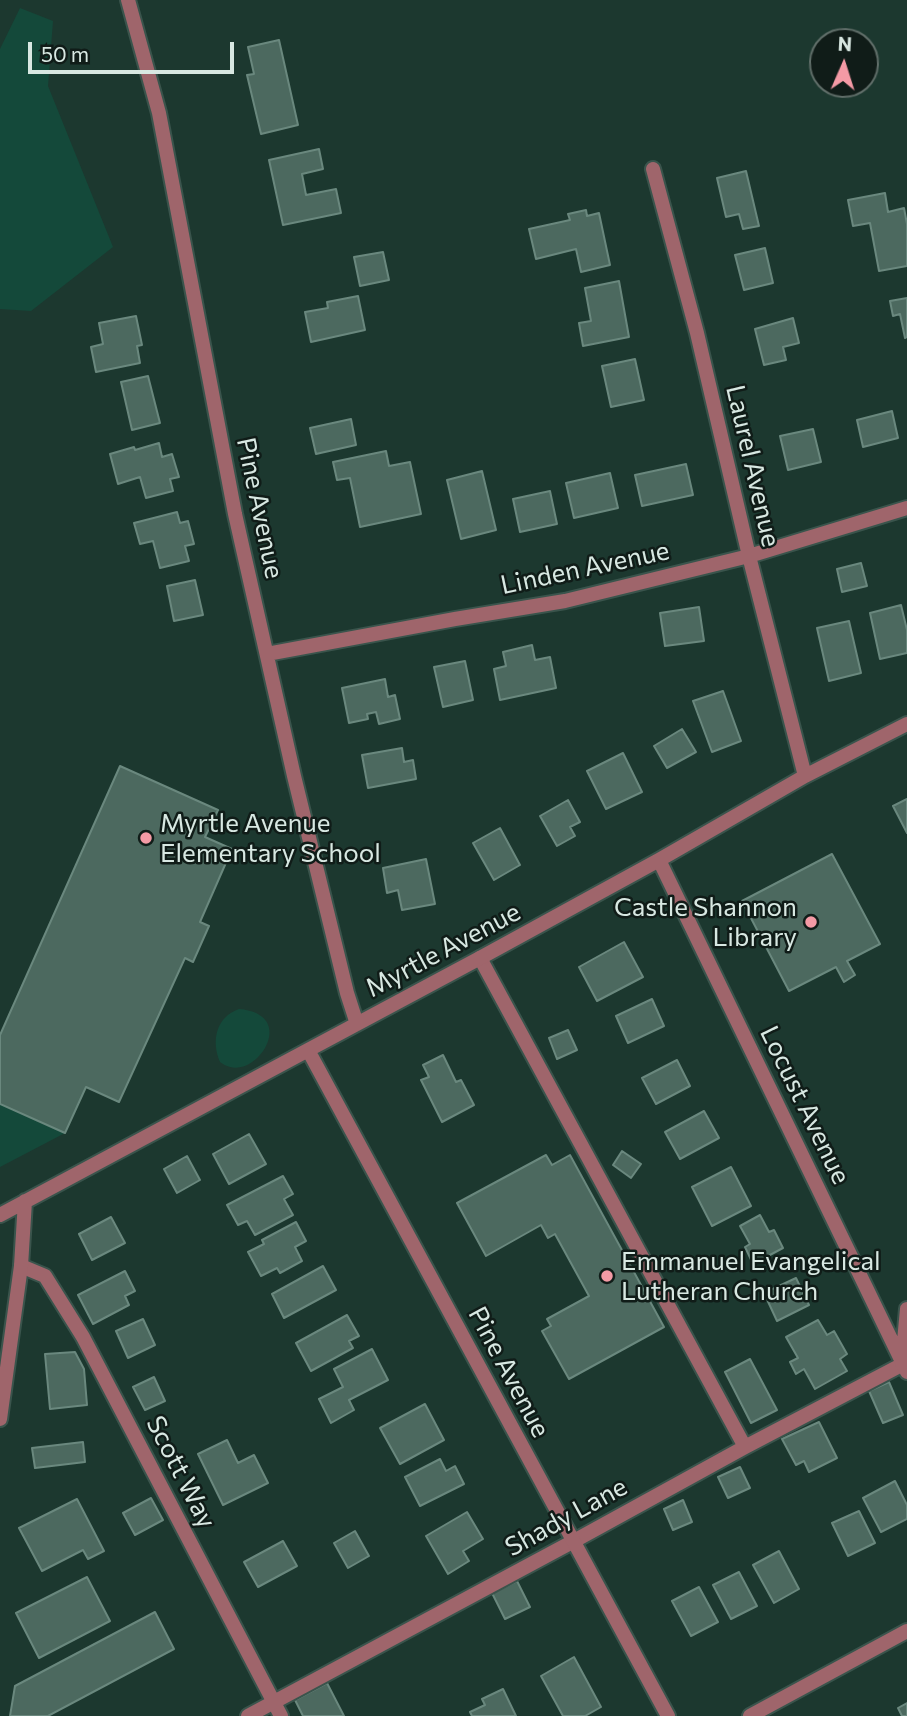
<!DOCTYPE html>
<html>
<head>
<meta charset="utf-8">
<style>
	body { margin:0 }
	#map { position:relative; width:907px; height:1716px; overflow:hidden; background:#1c382f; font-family:Commissioner,sans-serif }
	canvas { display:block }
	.north { position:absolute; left:809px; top:28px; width:70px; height:70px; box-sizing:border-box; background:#101c18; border:2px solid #606e69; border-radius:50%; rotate:3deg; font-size:19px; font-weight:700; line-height:28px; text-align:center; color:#d8e8e2 }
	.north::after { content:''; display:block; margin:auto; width:24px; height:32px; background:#f49aa5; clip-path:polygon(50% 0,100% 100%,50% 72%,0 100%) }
	.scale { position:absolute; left:28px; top:42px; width:206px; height:32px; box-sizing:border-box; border:4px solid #d8e8e2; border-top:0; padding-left:9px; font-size:21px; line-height:24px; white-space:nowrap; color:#d8e8e2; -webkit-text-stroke:5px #101c18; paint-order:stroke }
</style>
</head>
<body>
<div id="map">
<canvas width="907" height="1716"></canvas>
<div class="north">N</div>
<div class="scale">50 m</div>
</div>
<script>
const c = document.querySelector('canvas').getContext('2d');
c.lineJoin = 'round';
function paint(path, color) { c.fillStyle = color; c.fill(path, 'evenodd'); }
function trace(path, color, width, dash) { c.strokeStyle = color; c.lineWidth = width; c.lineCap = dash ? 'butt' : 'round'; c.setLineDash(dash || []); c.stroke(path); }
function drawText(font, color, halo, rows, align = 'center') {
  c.font = font + ' Commissioner,sans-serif'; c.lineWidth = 5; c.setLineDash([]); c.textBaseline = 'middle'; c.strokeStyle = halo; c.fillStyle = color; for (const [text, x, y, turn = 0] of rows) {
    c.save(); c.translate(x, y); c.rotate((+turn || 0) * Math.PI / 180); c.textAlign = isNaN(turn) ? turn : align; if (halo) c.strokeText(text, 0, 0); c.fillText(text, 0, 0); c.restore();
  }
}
paint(new Path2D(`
	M20,8L53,21L48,86L113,247L31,311L0,309V49Z
	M239,1009C297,1014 260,1075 230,1067C226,1066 223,1064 220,1062C211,1041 216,1017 239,1009Z
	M0,1104L65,1133L0,1167Z`), '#14493a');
const building = new Path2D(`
	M279,40L298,125L261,134L247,75L254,74L248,47Z
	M319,149L323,169L302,174L306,195L336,189L341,213L283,225L269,160Z
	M746,171L759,226L743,229L739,214L726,217L717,178Z
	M885,193L888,212L904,208L907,224V266L879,271L870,223L853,226L848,200Z
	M586,210L587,216L599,213L610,265L581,272L576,249L536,259L529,229L570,220L568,214Z
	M765,248L773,283L744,290L735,255Z
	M383,252L389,280L360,286L354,257Z
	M619,281L629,337L583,346L579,323L591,321L585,288Z
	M358,296L365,330L311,342L305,312L328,308L327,302Z
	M907,298V337L905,338L900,314L893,316L890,301Z
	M136,316L142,345L137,346L140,363L96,372L91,347L103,344L99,323Z
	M793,318L799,343L783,347L786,360L764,365L755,329Z
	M635,359L644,400L611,407L602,366Z
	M148,376L160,423L132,430L121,382Z
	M892,411L898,438L863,447L857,420Z
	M351,419L356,445L316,454L310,428Z
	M813,429L821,462L788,470L780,436Z
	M159,443L162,457L172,454L179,477L170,479L173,491L146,498L140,477L118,484L110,454L134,447L135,450Z
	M386,451L389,466L410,462L421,514L360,527L350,478L337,480L333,462Z
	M686,464L693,495L642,506L635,475Z
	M482,471L496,530L461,539L447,480Z
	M610,473L618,508L574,518L566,483Z
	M550,491L557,524L520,532L513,499Z
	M177,512L180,523L188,521L194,544L185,546L189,561L160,568L153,541L140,544L134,523Z
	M861,563L867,586L842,592L837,569Z
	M195,580L203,615L174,621L167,586Z
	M901,605L907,630V653L880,659L870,613Z
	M699,607L704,641L665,646L660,613Z
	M849,621L861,673L829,681L817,628Z
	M532,645L535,660L550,657L556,688L500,700L494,669L506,666L503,652Z
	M465,661L473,700L443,707L434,667Z
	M385,679L388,697L395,695L400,719L379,724L376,712L367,714L368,719L349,723L342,688Z
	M723,691L741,741L712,752L693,701Z
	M682,729L696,752L667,768L654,746Z
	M402,748L404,762L413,760L416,779L368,788L362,755Z
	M623,753L642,792L606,809L587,771Z
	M120,766L218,810L205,837L232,849L200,922L209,926L193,962L185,958L119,1102L86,1087L65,1133L0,1104V1035Z
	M907,799V833L893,806Z
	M568,800L580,822L570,827L575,836L557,846L540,816Z
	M500,828L520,865L494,880L473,843Z
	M832,854L880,944L847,961L855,975L844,982L836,967L789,991L742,901Z
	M426,859L435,904L402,910L398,890L387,893L383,868Z
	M624,942L643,977L597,1001L579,967Z
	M652,999L664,1026L628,1043L616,1016Z
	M568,1030L577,1050L557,1059L549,1038Z
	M443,1055L456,1082L461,1080L474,1105L442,1122L421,1080L429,1077L423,1065Z
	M677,1060L690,1086L656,1104L642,1078Z
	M704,1111L719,1138L680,1159L665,1132Z
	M249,1134L266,1164L229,1184L213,1154Z
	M622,1151L641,1164L631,1178L613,1165Z
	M546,1155L552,1165L570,1155L664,1327L569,1379L542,1331L551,1326L547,1319L589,1296L555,1234L548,1238L541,1225L486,1256L457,1203Z
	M187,1156L200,1180L177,1193L164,1169Z
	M731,1167L751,1206L712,1226L692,1187Z
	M283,1176L293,1194L284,1199L293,1215L255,1235L247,1221L238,1225L227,1205Z
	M760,1215L769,1232L774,1230L783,1248L753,1264L745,1247L750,1244L740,1226Z
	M111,1217L125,1243L92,1260L79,1234Z
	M296,1222L306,1241L295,1247L302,1261L280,1273L277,1268L261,1276L248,1252L264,1244L262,1240Z
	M323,1266L336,1290L284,1318L272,1294Z
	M125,1271L135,1291L125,1296L129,1305L93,1324L78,1295Z
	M796,1278L809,1305L777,1321L764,1293Z
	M347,1315L359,1336L349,1341L353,1348L311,1371L296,1343Z
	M143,1319L155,1345L128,1358L116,1331Z
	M818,1320L827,1335L834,1331L847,1354L840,1359L847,1371L815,1389L804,1369L796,1374L790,1362L798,1358L786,1337Z
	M372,1349L388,1380L349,1400L354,1410L331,1423L319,1399L343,1387L334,1369Z
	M75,1352L84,1369L87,1405L50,1409L45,1354Z
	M750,1359L777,1410L751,1423L725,1372Z
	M154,1377L165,1401L145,1410L133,1387Z
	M889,1382L903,1415L883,1423L869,1391Z
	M425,1404L444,1440L400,1464L380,1428Z
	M819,1422L837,1458L809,1472L804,1461L796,1465L782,1439Z
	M227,1440L238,1463L254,1455L268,1483L223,1505L198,1454Z
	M83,1442L85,1462L35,1468L32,1448Z
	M440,1459L446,1471L455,1466L464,1484L420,1506L405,1477Z
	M740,1467L750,1488L728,1498L718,1477Z
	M895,1481L907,1505V1519L881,1532L863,1498Z
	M151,1498L163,1520L135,1535L123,1513Z
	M77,1499L104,1551L88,1559L83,1550L42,1571L19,1528Z
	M683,1500L692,1522L673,1530L664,1509Z
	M859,1511L875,1543L848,1556L832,1523Z
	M467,1512L483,1539L463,1551L469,1561L448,1574L426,1536Z
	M355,1531L369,1556L348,1568L334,1543Z
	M283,1541L297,1566L258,1587L244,1562Z
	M779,1551L799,1589L774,1603L753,1565Z
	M739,1572L757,1606L731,1619L713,1585Z
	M87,1577L110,1621L39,1658L16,1613Z
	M517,1581L530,1607L505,1619L492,1593Z
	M699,1587L718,1622L691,1636L672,1601Z
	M155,1612L174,1649L48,1716H10L15,1686Z
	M574,1657L601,1707L585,1716H563L541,1676Z
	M327,1683L344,1716H303L295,1700Z
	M503,1689L516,1716H472L470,1712L485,1705L482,1699Z
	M907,1703V1716H902L898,1708Z`);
paint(building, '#4c695f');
trace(building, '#6a887e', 2);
const service = new Path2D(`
	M480,958L745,1447
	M21,1266L45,1276L83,1337L281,1716
	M248,1716L574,1541L745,1447L907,1362`);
const minor = new Path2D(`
	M128,0L159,113L235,514L294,776L347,993L357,1024
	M653,169L697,333L749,556L805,776
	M267,654L455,619L565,601L749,556L907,508
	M659,860L907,1372
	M308,1050L668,1716
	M0,1215L480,958L659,860L805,776L907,724
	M902,1363L907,1309
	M0,1419L21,1266L25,1201
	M750,1716L907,1631`);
trace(service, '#3a544c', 18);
trace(minor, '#3a544c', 18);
trace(service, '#9f656b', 14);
trace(minor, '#9f656b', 14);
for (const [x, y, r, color] of [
	[146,838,7,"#f49aa5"],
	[811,922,7,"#f49aa5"],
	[607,1276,7,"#f49aa5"]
]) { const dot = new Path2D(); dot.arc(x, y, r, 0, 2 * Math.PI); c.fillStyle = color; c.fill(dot); trace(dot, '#101c18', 2.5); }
drawText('26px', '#d8e8e2', '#101c18', [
	["Laurel Avenue",753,466,77],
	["Pine Avenue",260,508,78],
	["Linden Avenue",585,568,-12],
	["Myrtle Avenue",443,950,-28],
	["Locust Avenue",805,1105,64],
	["Pine Avenue",509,1372,62],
	["Scott Way",181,1472,63],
	["Shady Lane",566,1517,-29]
]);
drawText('26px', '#d8e8e2', '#101c18', [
	["Myrtle Avenue",160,823],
	["Elementary School",160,853],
	["Castle Shannon",797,907,"right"],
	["Library",797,937,"right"],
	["Emmanuel Evangelical",621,1261],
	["Lutheran Church",621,1291]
], 'left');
</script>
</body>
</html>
